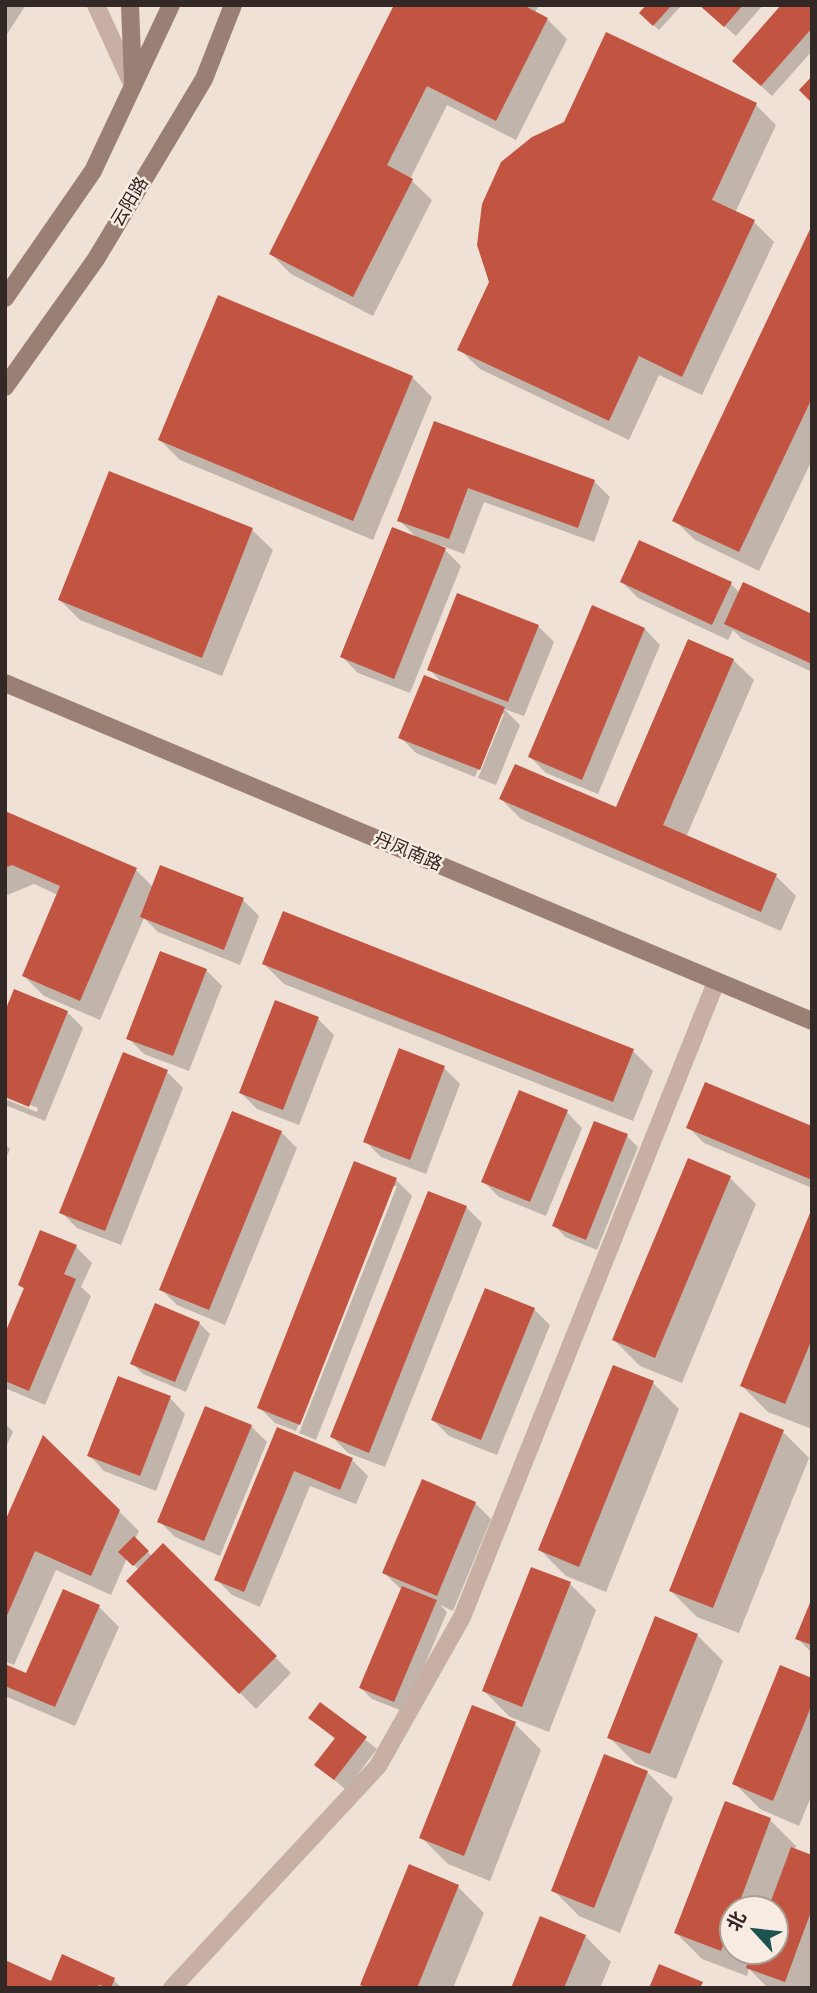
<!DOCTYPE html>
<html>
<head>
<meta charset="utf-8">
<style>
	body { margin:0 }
	#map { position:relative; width:817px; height:1993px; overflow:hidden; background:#f0e1d6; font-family:Figtree,"Noto Sans SC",sans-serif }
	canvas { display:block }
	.frame { position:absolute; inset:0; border:7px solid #322825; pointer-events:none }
	.north { position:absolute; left:719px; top:1895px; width:70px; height:70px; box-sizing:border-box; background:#f8ece2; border:2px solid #a99e96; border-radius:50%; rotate:297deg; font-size:19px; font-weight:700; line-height:28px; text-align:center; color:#322825 }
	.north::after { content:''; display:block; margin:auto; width:24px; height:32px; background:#1c5250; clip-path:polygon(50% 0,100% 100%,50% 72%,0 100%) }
</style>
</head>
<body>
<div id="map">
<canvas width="817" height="1993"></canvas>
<div class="frame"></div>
<div class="north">北</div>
</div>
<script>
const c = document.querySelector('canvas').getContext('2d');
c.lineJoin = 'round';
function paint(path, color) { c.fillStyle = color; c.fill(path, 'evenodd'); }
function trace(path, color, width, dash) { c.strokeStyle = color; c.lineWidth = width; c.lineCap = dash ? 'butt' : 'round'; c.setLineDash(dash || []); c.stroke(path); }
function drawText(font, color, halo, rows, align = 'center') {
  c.font = font + ' Figtree,"Noto Sans SC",sans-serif'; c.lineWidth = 5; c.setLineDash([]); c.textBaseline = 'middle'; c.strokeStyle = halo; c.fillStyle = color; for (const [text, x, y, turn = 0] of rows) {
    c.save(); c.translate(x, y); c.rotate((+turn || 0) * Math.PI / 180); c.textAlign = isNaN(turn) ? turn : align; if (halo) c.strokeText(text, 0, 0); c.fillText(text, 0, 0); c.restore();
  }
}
paint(new Path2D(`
	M5,5H26L5,37Z
	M396,5H539L535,13L547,19L567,39L516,140L447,105L410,179L432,200L373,316L291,274L271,254Z
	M648,5H682L659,30L641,13Z
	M700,5H763L736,36Z
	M812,5V51L772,96L745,71Z
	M756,105L776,125L735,213L754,222L774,242L702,395L659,375L629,440L480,369L459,349L491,282Z
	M812,229V460L759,571L695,540L674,520Z
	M412,377L432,397L373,540L180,460L160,440Z
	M435,423L594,481L610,497L594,542L484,502L464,554L440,545L461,566L410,693L358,673L342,657L418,539L399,520Z
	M110,473L252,530L273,550L222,676L80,620L60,600Z
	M622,582L731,584L740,593L812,615V672L742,639L733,630L728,640L638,598Z
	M592,608L645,629L660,645L598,794L546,773L530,757Z
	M538,626L554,642L524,716L504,709L520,725L496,785L478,778L504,714H500L475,777L416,753L400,737L444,685L429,669Z
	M689,641L733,660L754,680L686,837L776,876L796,896L781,931L521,819L501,799L616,809Z
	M5,813L136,870L153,887L161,867L243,900L259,916L240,965L158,932L144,918L100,1020L44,996L24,976L58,895L34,884L5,896Z
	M264,964L633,1051L653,1071L633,1121L284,984Z
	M206,970L222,986L189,1071L144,1054L128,1038Z
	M67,1012L83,1028L45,1121L5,1105V1099L37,1112L38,1108L5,1095Z
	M318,1019L334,1035L299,1125L257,1109L241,1093Z
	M444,1068L460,1084L426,1174L381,1157L365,1141Z
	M167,1072L183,1088L121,1245L77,1228L61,1212Z
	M567,1112L582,1128L546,1216L499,1197L483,1181Z
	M595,1123L627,1136L638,1147L597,1250L565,1237L555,1226Z
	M688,1127L812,1128V1188L704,1143Z
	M281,1132L297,1148L225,1325L177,1305L161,1289Z
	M5,1144L10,1149L5,1161Z
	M355,1164L396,1180L412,1196L316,1440L299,1433L397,1186H393L296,1431L275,1423L259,1407Z
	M730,1178L756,1204L682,1383L640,1366L614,1340Z
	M466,1207L482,1223L385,1467L348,1453L332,1437Z
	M812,1213V1429L768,1412L742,1386Z
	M76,1247L92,1263L81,1287L91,1296L45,1405L5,1388V1338L25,1290L20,1285Z
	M534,1309L550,1325L497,1455L449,1436L433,1420Z
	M199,1323L210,1334L186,1392L143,1374L132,1363Z
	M653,1383L679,1409L606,1592L566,1576L540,1550Z
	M170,1398L185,1414L156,1491L104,1471L89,1455Z
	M5,1423L13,1432L5,1449Z
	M251,1426L267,1442L220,1556L175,1537L159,1521Z
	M278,1429L352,1460L368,1476L356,1504L310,1486L260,1607L232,1595L216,1579Z
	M783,1432L809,1458L739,1633L697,1617L671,1591Z
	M44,1438L139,1531L135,1539L152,1556L163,1545L291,1673L256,1709L128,1581L139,1570L127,1558L111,1595L56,1570L14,1665L6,1662L5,1664V1525Z
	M475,1503L491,1519L453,1611L440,1605L447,1612L405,1712L372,1699L361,1688L402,1590L384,1573Z
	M532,1569L570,1584L596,1610L549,1732L510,1717L484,1691Z
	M812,1603V1653L797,1638Z
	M99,1607L119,1627L75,1726L5,1696V1666L27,1675Z
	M697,1635L723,1661L676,1779L635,1763L609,1737Z
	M812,1680V1794L799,1826L760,1809L734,1783Z
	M321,1704L377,1749L346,1790L317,1765L336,1740L310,1718Z
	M515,1724L541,1750L490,1881L448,1864L422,1838Z
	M647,1772L673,1798L620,1933L579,1916L553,1890Z
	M770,1820L796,1846L794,1851L812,1857V1988H768L749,1969L747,1976L702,1959L676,1933ZM733,1909H775V1951H733Z
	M410,1867L458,1887L484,1913L453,1988H365L362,1984Z
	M585,1936L611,1962L600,1988H512Z
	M114,1980L122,1988H5L52,1983Z`), '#0003');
paint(new Path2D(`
	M394,5H523L548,18L496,121L427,86L387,165L413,179L353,297L269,254Z
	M646,5H672L653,26L639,13Z
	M699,5H743L724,27Z
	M781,5H812V28L761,86L732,61Z
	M606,32L757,103L712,200L755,220L682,377L639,356L609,421L457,350L489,282L477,245L482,204L501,162L532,137L564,122Z
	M812,76V103L799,90Z
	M812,225V398L739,552L672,521Z
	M218,295L413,376L353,521L158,440Z
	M434,421L595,480L578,528L468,488L449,539L397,521Z
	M109,471L253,528L202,658L58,600Z
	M392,527L446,548L394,679L340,657Z
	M639,540L732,582L712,625L620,582Z
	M743,582L812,614V664L724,624Z
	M457,593L539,625L508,702L427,670Z
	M592,605L645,628L582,780L528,757Z
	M688,639L734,659L663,825L777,874L761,912L499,799L515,764L616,807Z
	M424,675L505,707L480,770L398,738Z
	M5,811L137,868L80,1001L22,976L60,886L12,865L5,868Z
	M160,865L244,898L224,950L140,917Z
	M283,911L634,1049L613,1102L262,964Z
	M160,951L207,969L173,1056L126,1039Z
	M14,989L68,1011L29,1107L5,1097V1011Z
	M275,1000L319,1017L283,1110L239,1093Z
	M399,1048L445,1066L410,1160L363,1142Z
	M123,1052L168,1070L105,1231L59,1213Z
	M705,1082L812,1126V1180L686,1128Z
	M519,1090L568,1110L530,1202L481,1182Z
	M232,1111L282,1131L209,1310L159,1290Z
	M594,1121L628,1134L586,1240L552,1226Z
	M688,1158L731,1176L655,1358L612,1340Z
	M354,1161L397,1178L300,1425L257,1408Z
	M428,1191L467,1206L369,1453L330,1437Z
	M812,1208V1339L785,1404L740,1386Z
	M40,1230L77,1245L64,1274L76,1279L29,1391L5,1381V1333L24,1288L18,1285Z
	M485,1288L535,1308L481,1440L431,1420Z
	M155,1303L200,1322L175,1382L130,1364Z
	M613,1365L654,1381L579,1567L538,1550Z
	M118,1376L171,1396L140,1476L87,1456Z
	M205,1406L252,1425L204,1541L157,1522Z
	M740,1412L784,1430L713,1608L669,1591Z
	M277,1427L353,1458L340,1490L294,1471L244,1592L214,1580Z
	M43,1435L120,1510L91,1576L35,1551L5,1620V1521Z
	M422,1479L476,1502L437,1596L382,1573Z
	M134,1536L149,1551L133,1566L118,1552Z
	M163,1543L277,1656L239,1694L126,1581Z
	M531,1567L571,1582L522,1707L482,1691Z
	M402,1586L437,1600L394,1702L359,1688Z
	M63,1589L100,1605L55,1707L5,1686V1664L26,1673Z
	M812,1598V1645L795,1639Z
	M655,1616L698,1634L650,1754L607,1738Z
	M780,1665L812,1678V1704L773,1801L732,1784Z
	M320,1702L367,1737L334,1780L314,1765L335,1738L308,1718Z
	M472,1705L516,1722L464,1856L419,1838Z
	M604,1754L648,1771L594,1908L551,1891Z
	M725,1801L771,1818L737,1909H733V1918L721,1951L674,1933Z
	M791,1847L812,1855V1909L785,1982L746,1968L752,1951H775V1909H768Z
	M409,1864L459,1885L417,1988H367L360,1985Z
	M540,1916L586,1935L564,1988H511Z
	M62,1954L115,1978L111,1988L99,1985L97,1988H5V1960L51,1981Z
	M659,1964L703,1982L700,1988H649Z`), '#c25542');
trace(new Path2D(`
	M96,5L133,86
	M172,1988L378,1766L462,1617L716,982`), '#c7b0a3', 18);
trace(new Path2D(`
	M130,5L133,82
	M5,298L93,171L171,5
	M5,387L96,259L204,79L233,5
	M5,683L812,1021`), '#9a7f75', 18);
drawText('18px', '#322825', '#f8ece2', [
	["云阳路",130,202,-59],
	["丹凤南路",408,852,23]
]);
</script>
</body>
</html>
